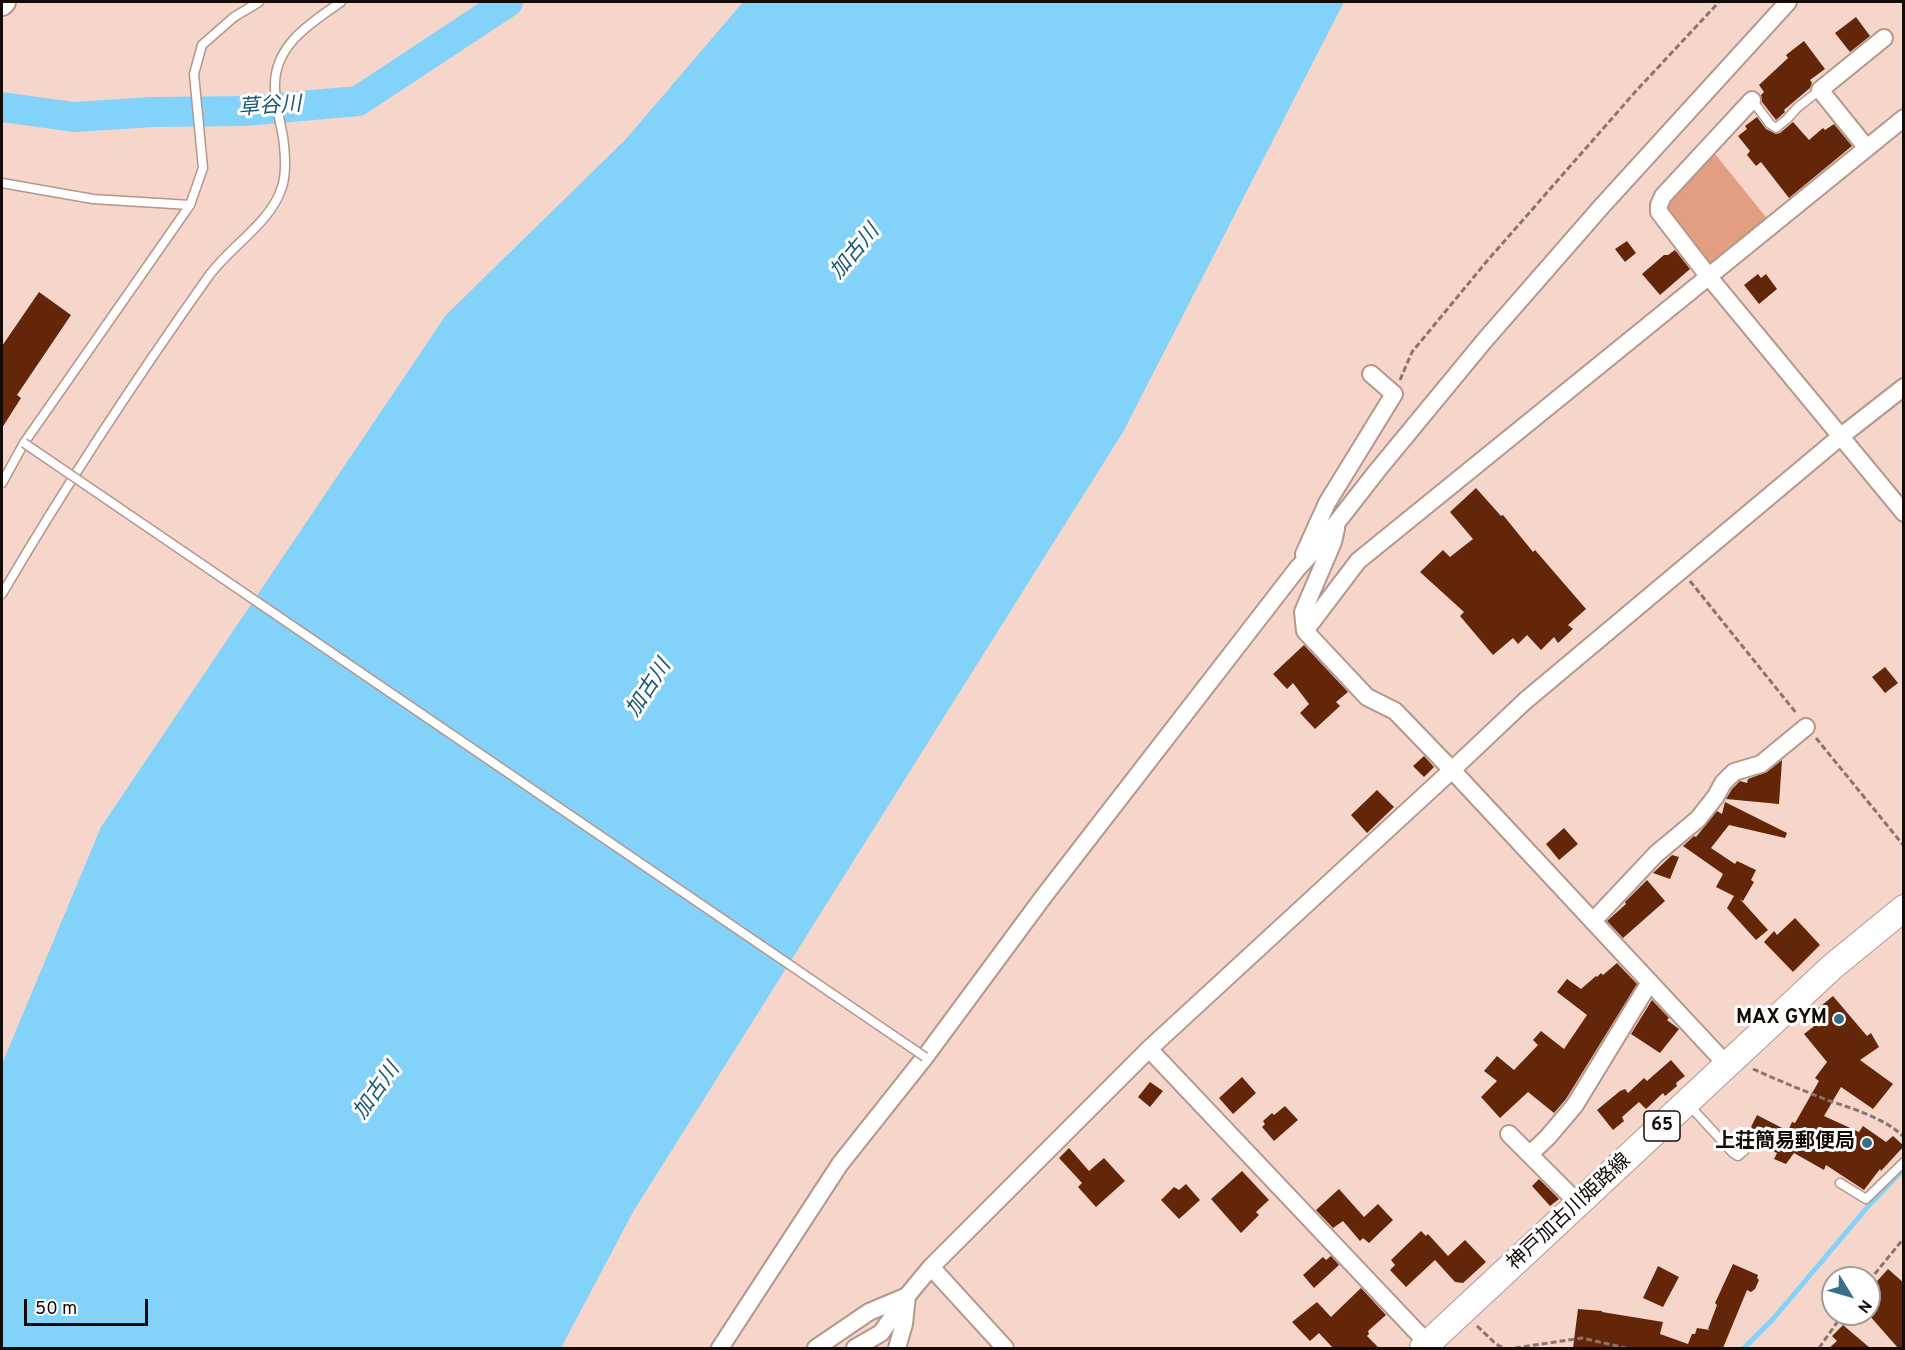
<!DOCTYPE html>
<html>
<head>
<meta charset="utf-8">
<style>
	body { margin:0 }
	#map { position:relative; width:1905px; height:1350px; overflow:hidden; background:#f6d6ca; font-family:Overpass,sans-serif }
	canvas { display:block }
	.frame { position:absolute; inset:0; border:3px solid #150b07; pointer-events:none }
	.north { position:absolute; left:1821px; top:1266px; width:60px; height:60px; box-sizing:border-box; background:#fff; border:2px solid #a19d9c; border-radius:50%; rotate:127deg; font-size:16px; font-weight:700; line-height:24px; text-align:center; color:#150b07 }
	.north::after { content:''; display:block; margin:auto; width:21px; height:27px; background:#376f89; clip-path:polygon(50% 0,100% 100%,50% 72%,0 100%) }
	.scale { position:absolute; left:24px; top:1299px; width:124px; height:27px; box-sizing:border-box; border:3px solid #150b07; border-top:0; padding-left:8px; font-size:18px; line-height:21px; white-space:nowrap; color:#150b07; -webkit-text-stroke:4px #fff; paint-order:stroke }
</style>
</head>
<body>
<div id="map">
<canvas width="1905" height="1350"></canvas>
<div class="frame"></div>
<div class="north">N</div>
<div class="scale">50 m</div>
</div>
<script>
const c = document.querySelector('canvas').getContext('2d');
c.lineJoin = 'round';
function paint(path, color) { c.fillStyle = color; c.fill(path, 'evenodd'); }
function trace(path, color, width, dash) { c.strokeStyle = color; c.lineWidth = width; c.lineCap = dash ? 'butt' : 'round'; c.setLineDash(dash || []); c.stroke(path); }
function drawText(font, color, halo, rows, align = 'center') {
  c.font = font + ' Overpass,"Noto Sans JP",sans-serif'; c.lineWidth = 6; c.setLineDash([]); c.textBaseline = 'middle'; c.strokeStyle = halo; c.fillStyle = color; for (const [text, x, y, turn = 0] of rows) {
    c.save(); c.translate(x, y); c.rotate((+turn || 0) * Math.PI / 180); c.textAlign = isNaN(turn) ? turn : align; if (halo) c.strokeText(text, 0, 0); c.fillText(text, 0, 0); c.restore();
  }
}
paint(new Path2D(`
	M1711,149L1769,221L1711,267L1664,209L1665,203Z`), '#e39d81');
paint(new Path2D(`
	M743,2H1344L1123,432L633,1212L561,1348H2V1064L101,827L446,315L626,139Z`), '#82d2f9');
trace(new Path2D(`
	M1744,1348L1773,1319L1871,1203L1904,1169`), '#82d2f9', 5);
trace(new Path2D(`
	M2,107L74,117L153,112L245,111L358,101L508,2`), '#82d2f9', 30);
paint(new Path2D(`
	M1856,17L1870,36L1850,52L1835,33Z
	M1804,41L1825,69L1810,80L1812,83L1810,88L1784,110L1785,112L1776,120L1762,102L1761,95L1764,92L1759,85L1788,58L1786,55Z
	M1757,117L1766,129L1776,134L1780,133L1793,122L1809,140L1823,128L1825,130L1834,124L1852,146L1789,198L1761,162L1756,166L1747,155L1750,151L1738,136L1747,129L1745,126Z
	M1627,241L1636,253L1625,262L1615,249Z
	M1675,250L1690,269L1660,295L1642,274L1664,255H1668Z
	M1758,274L1761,278L1766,274L1777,289L1759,304L1744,285Z
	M39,292L71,315L17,395L21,398L2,428V346Z
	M1476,488L1501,516L1503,515L1533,552L1535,550L1586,609L1568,625L1573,629L1558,643L1554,637L1541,650L1527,635L1518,644L1513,638L1493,655L1460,616L1464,612L1420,572L1443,550L1450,557L1473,539L1450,512Z
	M1304,645L1348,692L1336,702L1340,706L1315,729L1300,713L1309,704L1293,683L1287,689L1273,674Z
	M1885,667L1898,683L1885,693L1872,677Z
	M1424,756L1434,767L1424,777L1413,766Z
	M1782,760L1779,804L1726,799L1732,789L1740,781L1747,783L1748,779L1767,772Z
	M1377,790L1394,807L1367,833L1351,815Z
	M1725,802L1787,833L1785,838L1729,825L1711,848L1735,864L1737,861L1756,870L1751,880L1754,882L1743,901L1740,899L1768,930L1756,940L1727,908L1734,896L1716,887L1723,874L1683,846L1694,836L1696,837L1717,811L1722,814Z
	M1564,828L1578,844L1559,860L1546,844Z
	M1672,855L1679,857L1670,879L1653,873Z
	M1647,880L1665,901L1623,938L1607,921L1626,904L1625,902Z
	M1795,918L1820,945L1793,972L1764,942L1774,931L1777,935Z
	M1617,963L1637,984L1566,1099L1554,1113L1528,1092L1500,1118L1481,1097L1497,1081L1484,1071L1497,1056L1514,1070L1538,1045L1533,1040L1541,1031L1564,1049L1587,1015L1557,992L1567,979L1581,989L1596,976L1597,977L1601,973L1603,975Z
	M1833,996L1867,1036L1871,1033L1879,1047L1860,1060L1893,1084L1873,1109L1841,1087L1824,1116L1859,1132L1863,1126L1886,1142L1893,1136L1904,1146L1881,1171L1880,1169L1864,1190L1826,1165L1824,1170L1794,1153L1786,1164L1774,1159L1777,1153L1746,1137L1757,1115L1788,1131L1792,1122L1795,1123L1819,1081L1815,1078L1827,1062L1804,1034L1817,1024L1810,1015Z
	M1652,1000L1669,1018L1667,1020L1679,1029L1660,1053L1631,1034Z
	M1671,1060L1685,1076L1676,1083L1677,1086L1665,1096L1663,1093L1646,1109L1639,1102L1622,1117L1624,1121L1613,1130L1597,1110L1620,1091L1625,1089L1628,1093L1644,1078L1647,1081Z
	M1242,1077L1256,1093L1233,1114L1219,1098Z
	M1150,1082L1163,1091L1150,1107L1138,1097Z
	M1285,1106L1298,1120L1274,1141L1262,1127L1265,1124L1263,1121L1272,1113L1274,1115Z
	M1069,1148L1089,1171L1104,1158L1125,1181L1096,1207L1078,1187L1082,1183L1059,1158Z
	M1242,1171L1269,1200L1256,1212L1259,1215L1241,1233L1211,1199Z
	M1539,1179L1559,1199L1550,1206L1532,1186Z
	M1186,1184L1200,1200L1179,1219L1161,1200L1174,1187L1179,1190Z
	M1339,1189L1364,1217L1378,1204L1393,1220L1369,1243L1363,1238L1360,1241L1343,1221L1333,1228L1316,1210Z
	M1421,1231L1426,1236L1428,1234L1448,1256L1465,1240L1486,1262L1463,1283L1455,1282L1435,1260L1406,1287L1390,1270L1395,1265L1391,1260Z
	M1331,1256L1339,1265L1314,1288L1303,1275L1323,1257L1326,1260Z
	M1733,1264L1758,1275L1757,1278L1759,1280L1755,1289L1751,1292L1747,1290L1723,1348H1573L1578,1309L1602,1311V1312L1663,1322L1660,1334L1688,1344L1692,1334H1695L1697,1328L1710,1330L1708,1329L1717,1305L1715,1303Z
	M1658,1266L1679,1277L1663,1307L1643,1298Z
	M1888,1269L1904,1283V1348H1898L1869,1315L1880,1304L1869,1294V1290Z
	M1361,1288L1386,1315L1368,1331L1369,1334L1367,1336L1379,1348H1333L1319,1333L1310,1341L1292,1322L1317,1302L1331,1317Z
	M1843,1325L1870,1348H1829L1837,1341L1832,1336Z`), '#632609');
const service = new Path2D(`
	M1752,100L1770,124L1776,128L1787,119L1798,107L1820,90
	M2,183L93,199L190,205
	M2,483L24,443L190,205L203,168L194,74L202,45L234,17L259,2
	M2,594C66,485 135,380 208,277C230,246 271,223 282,187C287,172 285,152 283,137C280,120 274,100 275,83C276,44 312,22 341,2
	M1689,1105L1733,1153L1738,1156L1744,1151
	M1840,1183L1866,1199L1904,1162`);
const minor = new Path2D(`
	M1752,100L1663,196L1659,205V212L1709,277L1904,513
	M1866,147L1820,90L1884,38
	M1336,529L1333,542L1303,612L1305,631L1367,697L1395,711L1452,770L1727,1065
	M1304,554L1327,503L1394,394L1371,374
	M1305,631L1358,561L1904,118
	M1593,921L1656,854L1698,819L1716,796L1723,783L1734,772L1761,764L1806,727
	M1149,1049L1432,1348
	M1509,1134L1579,1204
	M1530,1154L1548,1137L1575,1105L1650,982
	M931,1267L1005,1348
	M720,1348L840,1164L925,1057L1044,896L1297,569L1320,544L1377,471L1485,340L1602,206L1788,2
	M816,1348L869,1312L907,1296L881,1333L855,1348
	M897,1348L904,1324L907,1296L931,1267L1149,1049L1452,770L1525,701L1840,437L1904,387`);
const secondary = new Path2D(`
	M2,4L4,2`);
const primary = new Path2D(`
	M1423,1348L1832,967L1904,908`);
trace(service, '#b4978c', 11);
trace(minor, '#b4978c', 20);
trace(secondary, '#b4978c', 26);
trace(primary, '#b4978c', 28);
trace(new Path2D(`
	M1400,380L1412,352L1487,261L1636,91L1719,2
	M1690,581L1797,714
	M1816,738L1904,846
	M1753,1069C1777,1080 1802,1090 1827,1100C1853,1109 1883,1117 1904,1137
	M1869,1281L1904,1238
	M1477,1326L1496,1344L1503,1348
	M1515,1348L1582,1338L1626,1348
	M1819,1348L1843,1314`), '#8a746c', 3, [6, 3]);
trace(service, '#fff', 8);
trace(minor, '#fff', 16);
trace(secondary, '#fff', 22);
trace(primary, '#fff', 26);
const serviceBridge = new Path2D(`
	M24,443L925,1057`);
trace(serviceBridge, '#b4978c', 11, []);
trace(serviceBridge, '#fff', 8);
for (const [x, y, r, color] of [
	[1839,1019,6,"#376f89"],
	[1867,1143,6,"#376f89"]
]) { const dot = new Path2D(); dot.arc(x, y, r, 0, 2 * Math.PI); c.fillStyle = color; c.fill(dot); trace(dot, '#fff', 2); }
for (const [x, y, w] of [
	[1662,1126,36]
]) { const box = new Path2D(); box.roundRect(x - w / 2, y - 15, w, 30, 4.5); c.fillStyle = '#fff'; c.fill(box); trace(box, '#150b07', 1.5); }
drawText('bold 18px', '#150b07', null, [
	["65",1662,1126]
]);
drawText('bold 20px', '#150b07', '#fff', [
	["MAX GYM",1827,1019],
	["上荘簡易郵便局",1855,1143]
], 'right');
drawText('20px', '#150b07', '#fff', [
	["神戸加古川姫路線",1570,1213,-43]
]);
drawText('italic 21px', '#175771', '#fff', [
	["草谷川",270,108,-4],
	["加古川",856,253,-50],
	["加古川",650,689,-57],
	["加古川",378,1092,-55]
]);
</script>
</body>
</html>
